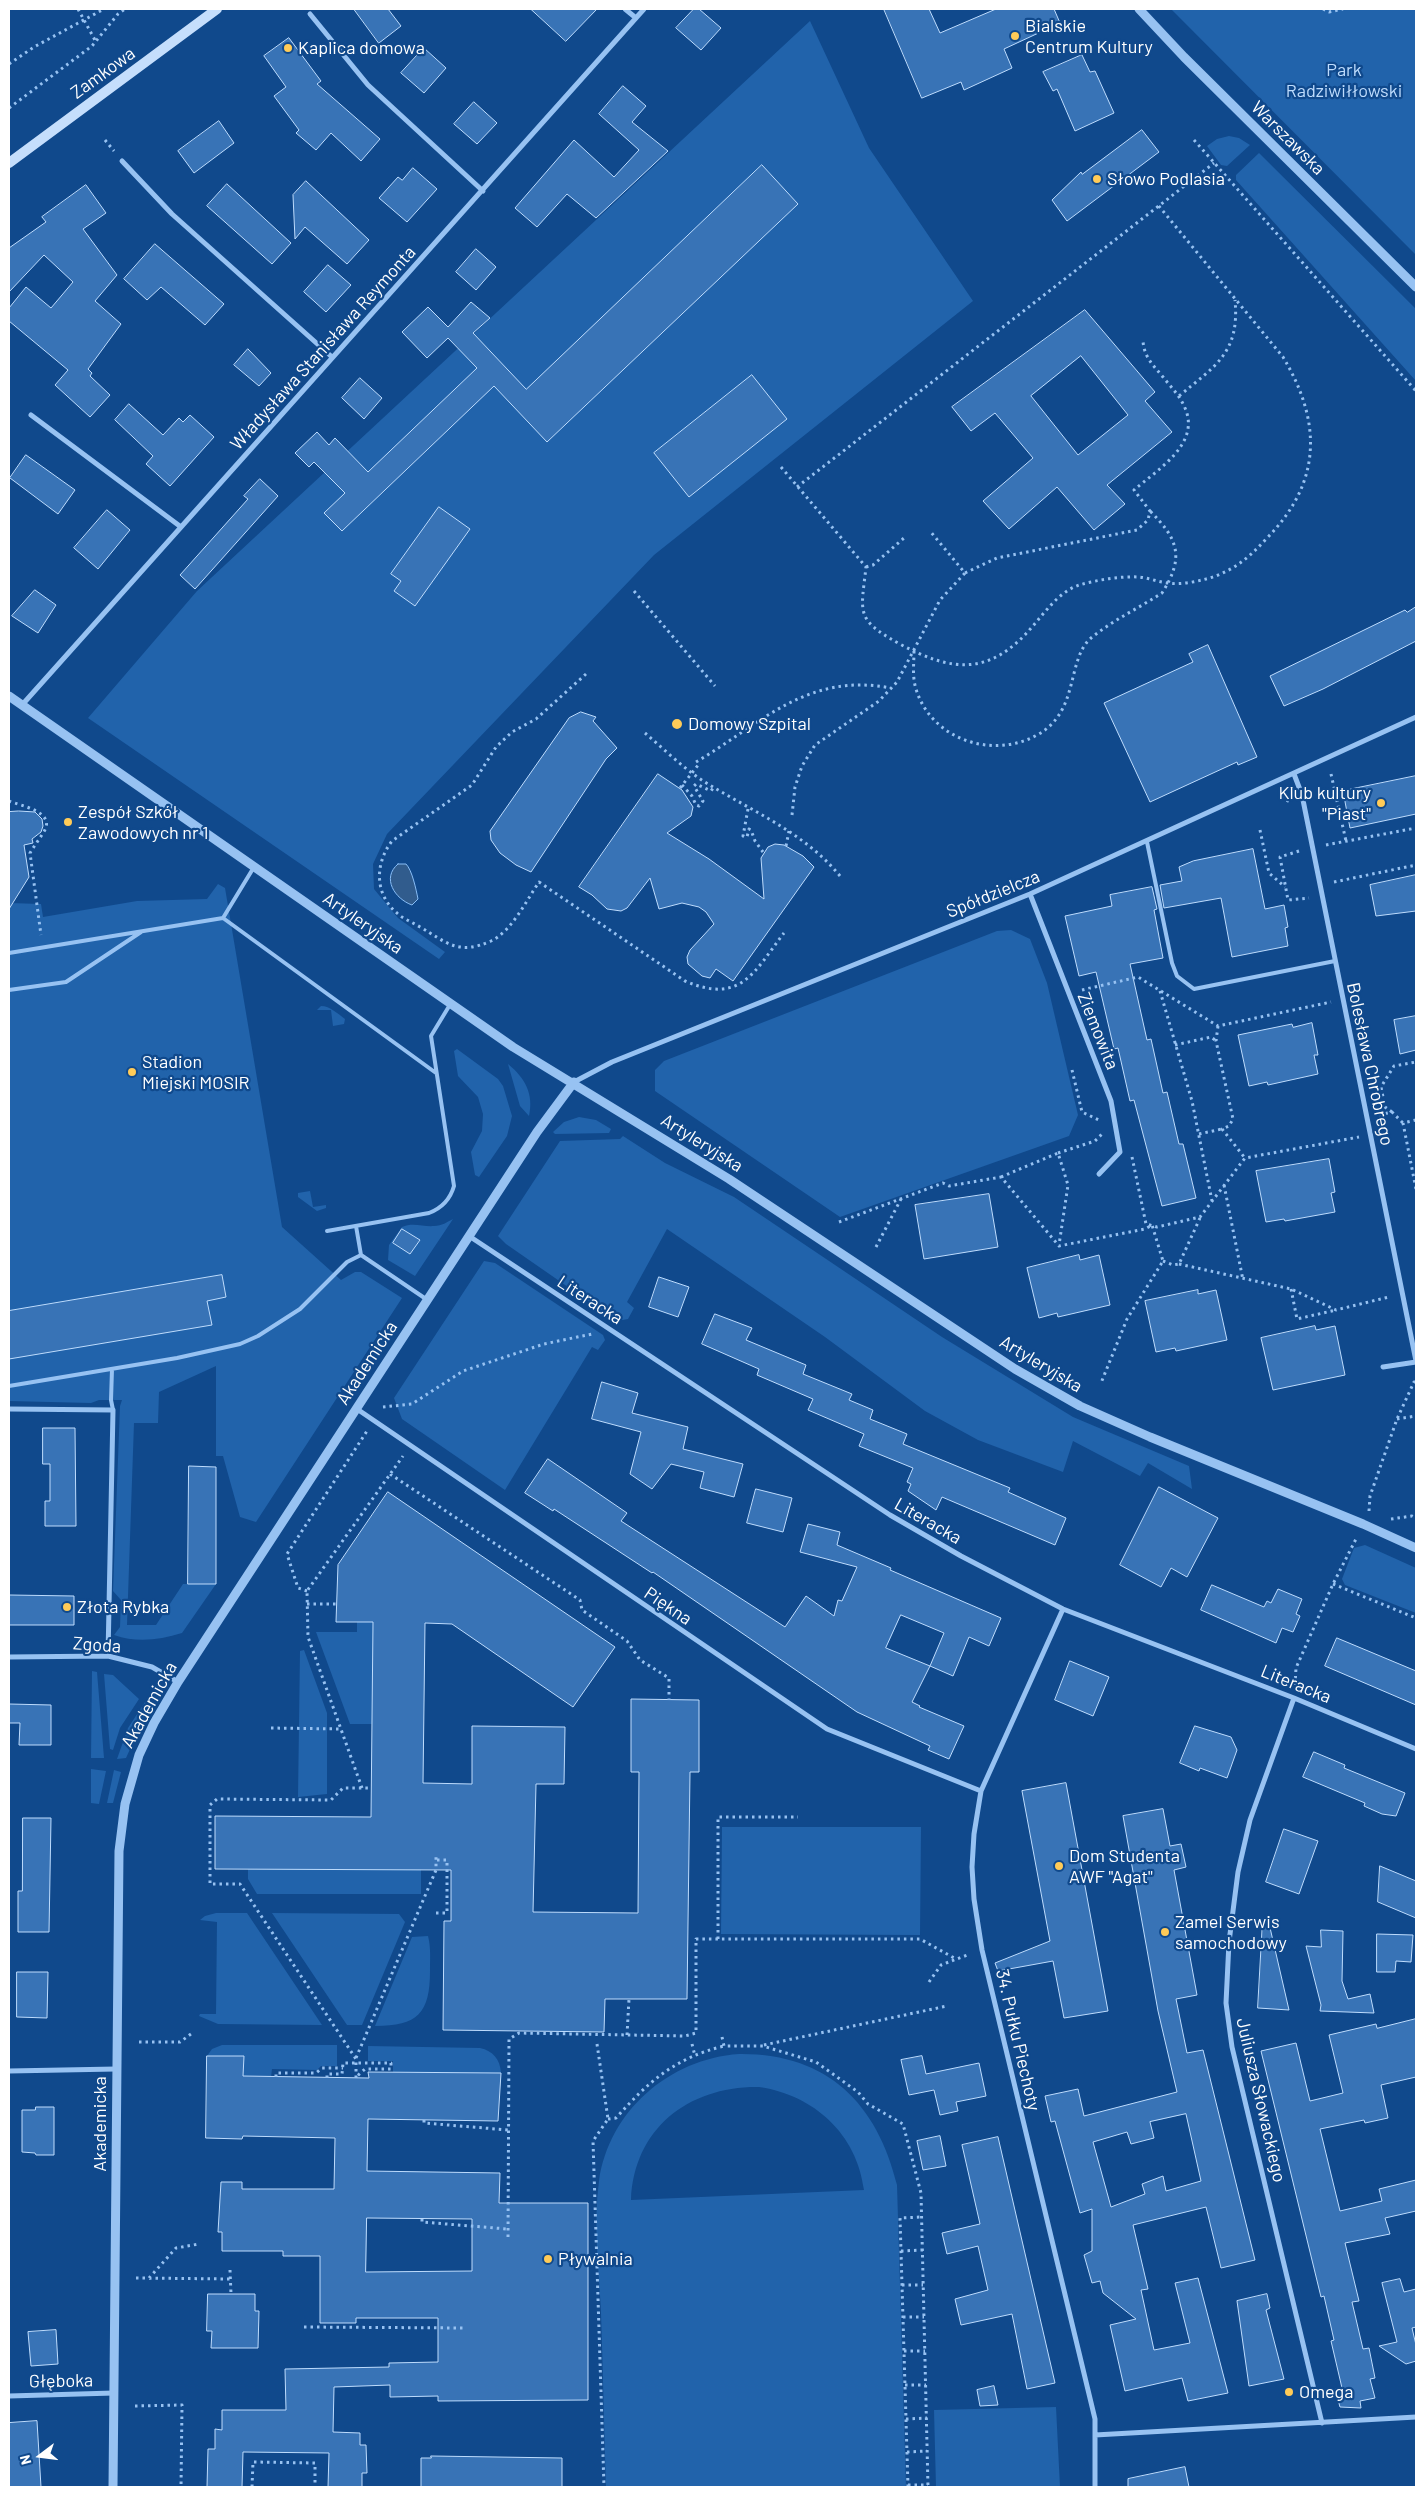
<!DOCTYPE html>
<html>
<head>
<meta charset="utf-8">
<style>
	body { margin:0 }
	#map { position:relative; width:1425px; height:2496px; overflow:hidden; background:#10498c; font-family:Barlow,sans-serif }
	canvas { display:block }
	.frame { position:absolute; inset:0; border:10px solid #fff; pointer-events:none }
	.north { position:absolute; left:15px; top:2431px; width:50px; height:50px; -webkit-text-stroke:4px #10498c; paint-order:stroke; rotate:255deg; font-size:14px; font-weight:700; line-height:20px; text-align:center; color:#fff }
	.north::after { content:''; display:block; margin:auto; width:18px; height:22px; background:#fff; clip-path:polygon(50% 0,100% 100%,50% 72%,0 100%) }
</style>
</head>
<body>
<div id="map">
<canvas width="1425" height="2496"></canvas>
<div class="frame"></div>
<div class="north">N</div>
</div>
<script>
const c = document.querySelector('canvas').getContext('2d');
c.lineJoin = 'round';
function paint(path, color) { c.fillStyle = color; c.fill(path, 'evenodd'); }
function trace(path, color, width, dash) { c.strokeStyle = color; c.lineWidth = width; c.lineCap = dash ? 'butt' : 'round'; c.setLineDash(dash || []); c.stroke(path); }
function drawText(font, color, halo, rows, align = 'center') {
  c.font = font + ' Barlow,sans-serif'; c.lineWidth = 4.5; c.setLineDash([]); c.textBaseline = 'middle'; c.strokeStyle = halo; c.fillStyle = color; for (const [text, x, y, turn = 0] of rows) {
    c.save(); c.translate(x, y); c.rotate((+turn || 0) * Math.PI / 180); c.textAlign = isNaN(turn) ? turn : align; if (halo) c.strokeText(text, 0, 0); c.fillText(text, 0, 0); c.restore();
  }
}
paint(new Path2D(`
	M1171,9H1416V255Z
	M810,21L869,148L973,301L654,555L387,834L373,864L374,889L398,918L445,952L439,959L88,718L197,591Z
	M1229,136L1239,138L1250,145L1227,166L1221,165L1207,146L1217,139Z
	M1259,153L1416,309V381L1236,180V175Z
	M218,884L225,888L282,1227L341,1280L355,1272H361L402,1298L256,1522L240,1517L223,1456H216V1366L159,1392L158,1423H134L127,1625H156L183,1584H216L182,1633C159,1640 137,1643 114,1635L120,1627L121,1600L113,1591L120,1406L122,1400H99L91,1403L9,1401V903L41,904L43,917L137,901L207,899Z
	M1011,930L1030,939L1047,983L1078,1115L1069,1136L840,1217L655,1091V1070L664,1061L997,931Z
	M321,1006C330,1006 338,1014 345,1019L344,1024L333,1026L331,1010H317Z
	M457,1049L498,1079L503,1086L512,1116L507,1136L479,1177L475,1175L471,1152L482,1131L483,1114L478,1097L458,1076L454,1051Z
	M508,1064C525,1078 534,1094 529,1116L520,1106Z
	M579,1117L596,1120L611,1129L609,1133L555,1134L553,1132L564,1122Z
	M623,1136L665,1163L734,1197L942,1337L1073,1417L1189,1466L1192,1489L1148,1463L1140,1476L1073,1441L1063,1472L978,1440L925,1411L825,1337L667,1229L627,1302L634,1308L628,1319L617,1321L506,1244L498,1236L560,1141L620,1139Z
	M310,1191L313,1207L326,1205V1208L317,1211L298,1197V1193Z
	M453,1219L415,1276L388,1260L389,1245L402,1227C413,1222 423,1227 434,1226C442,1226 447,1222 453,1219Z
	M484,1261L495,1263L603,1335L605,1340L598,1350L592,1347L505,1490L402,1419L394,1398Z
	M1365,1545L1416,1568V1613L1345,1585L1342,1579L1354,1548Z
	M357,1622H373L372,1724H350L316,1632H357Z
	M304,1650L327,1713V1794L298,1797L300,1651Z
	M92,1671L97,1672L104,1758H91Z
	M104,1674L113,1675L139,1699L120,1728L113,1750L110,1749Z
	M147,1699V1712L126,1758L117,1759L128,1728Z
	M91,1769L106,1771L99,1804L91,1803Z
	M114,1770L121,1772L113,1803H107Z
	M722,1827H921L920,1935L721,1934Z
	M248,1869H421V1894H257L248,1879Z
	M216,1913H247L322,2025L218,2024L199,2016L200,2014H216L217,1922L200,1920L205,1916Z
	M272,1913L399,1914L405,1922L362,2025H347Z
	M428,1936C431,1947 430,1959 430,1971C430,2013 418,2026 375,2026L412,1937Z
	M222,2045H337V2066H321L317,2070L272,2069L271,2077L243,2076V2056H207L212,2049Z
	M368,2046L480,2048C493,2051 500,2059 501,2073L393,2072V2061H368Z
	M739,2054C827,2053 877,2103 897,2185L906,2487H606C604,2429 603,2371 601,2313C599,2270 593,2224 599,2181C609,2111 669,2059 739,2054ZM759,2087C814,2095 857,2134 864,2190L631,2200C634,2128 689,2086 759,2087Z
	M1056,2407L1060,2487H936L934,2410Z`), '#2163ab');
const water = new Path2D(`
	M398,864H406C412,870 416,889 418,899L412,905C395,899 381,878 398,864Z`);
paint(water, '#315c8d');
trace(water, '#88bdf6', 1);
const building = new Path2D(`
	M354,9H388L401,26L379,43Z
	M531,9H597L566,41Z
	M694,9H699L721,28L701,50L676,28Z
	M884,9H929L940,33L996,9H1054L1060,23L1004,49L1012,68L964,90L961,82L922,98Z
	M289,38L321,81L317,84L380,139L361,161L331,133L316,150L296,133L299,130L274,96L286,87L264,56Z
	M424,48L446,68L424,93L401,73Z
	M1082,55L1090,72L1095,71L1114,113L1075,131L1057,89L1053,91L1043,72Z
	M623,86L646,106L632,122L668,151L596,218L567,194L537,227L515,208L574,140L614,177L639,150L599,114Z
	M474,102L497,123L477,144L454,124Z
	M219,121L234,143L194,173L178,151Z
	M1142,130L1159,152L1067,221L1052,200L1081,172L1082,174Z
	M762,165L798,204L547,442L494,386L342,531L324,513L345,493L314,462L309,467L295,453L317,432L329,445L335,438L368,472L477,368L448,338L427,358L402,332L428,307L448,327L471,302L490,318L473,333L526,389Z
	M413,168L437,189L407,222L379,198L398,177L402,180Z
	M306,181L369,240L347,264L305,227L295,239L293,195Z
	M227,184L291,243L272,264L207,206Z
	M86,185L106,213L83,229L117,275L95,301L121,324L88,369L92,373L90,376L110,395L90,417L55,385L68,370L9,321V308L26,287L51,308L73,282L44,255L9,292V248L46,222L42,217Z
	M155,244L224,304L205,325L161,287L147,300L124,279Z
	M476,249L496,267L476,290L456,272Z
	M328,265L351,285L326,312L304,292Z
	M1085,310L1155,392L1145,401L1172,432L1107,485L1125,504L1094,530L1057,487L1009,529L983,501L1033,458L995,413L971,431L952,407ZM1081,356L1128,415L1078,455L1031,396Z
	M248,349L271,373L259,386L234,365Z
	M752,375L787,419L689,497L654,453Z
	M360,378L382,398L364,419L342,398Z
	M129,404L163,435L179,418L183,422L190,415L214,437L170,486L146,464L153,456L115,420Z
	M26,455L75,490L58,514L10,478Z
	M260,479L278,496L195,589L180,575L248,499L244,496Z
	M439,507L470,529L415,606L394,591L401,581L391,574Z
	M107,510L130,530L98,569L74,548Z
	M35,590L56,605L38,633L12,616Z
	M1416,607V641L1323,689L1284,706L1270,676L1405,610L1407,612Z
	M1208,645L1257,757L1238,765L1237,762L1150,802L1104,703L1193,662L1189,654Z
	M581,712L596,717L593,721L617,748L606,759L531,872L516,865L500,853L491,840L490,831L569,718Z
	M658,774L682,790L693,807L691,816L667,833L709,859L764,899L761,858L768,847L775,844L784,845L803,856L814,867L733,981L716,969L710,978L702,976L688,964L687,957L690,950L714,924L706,912L699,907L682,903L659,909L650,878L627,908L621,911L607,909L592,895L579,887Z
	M1416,776V814L1350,828L1343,791Z
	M19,811L35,812L42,819L43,826L41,832L32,839L33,843L24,845L29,877L9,909V812Z
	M1253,849L1265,909L1284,905L1288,927L1285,928L1288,946L1232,957L1221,898L1164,908L1160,885L1182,881L1179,867L1193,861Z
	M1416,875V911L1376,916L1370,885Z
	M1152,887L1157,909L1154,910L1163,958L1130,964L1147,1040L1151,1039L1163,1093L1167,1092L1179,1144H1183L1196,1198L1162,1206L1134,1100L1130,1101L1118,1048L1114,1049L1096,972L1079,976L1065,916L1112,906L1110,895Z
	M1416,1016V1050L1400,1054L1394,1020Z
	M1312,1023L1318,1055H1314L1318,1074L1268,1085L1267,1082L1249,1086L1238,1035L1292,1024L1293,1027Z
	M1329,1159L1335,1192L1331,1193L1335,1212L1285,1221L1284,1219L1266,1222L1256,1171Z
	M989,1194L998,1247L924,1259L915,1205Z
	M402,1229L420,1240L410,1254L393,1243Z
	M1079,1255L1080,1260L1099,1255L1110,1305L1058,1317L1057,1313L1039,1318L1027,1268Z
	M222,1275L226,1297L207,1301L212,1325L9,1359V1311Z
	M659,1277L689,1287L678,1317L649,1307Z
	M1198,1290V1294L1216,1290L1227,1340L1176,1351L1175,1348L1156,1352L1145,1301Z
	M715,1314L752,1328L746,1340L806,1365L803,1374L852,1394L849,1400L873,1410L870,1419L907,1434L903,1444L1010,1488L1008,1492L1066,1518L1055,1545L942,1497L936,1510L908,1491L911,1484L907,1482L913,1468L859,1446L864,1434L808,1410L813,1399L757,1375L759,1369L702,1344Z
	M1315,1326L1316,1330L1335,1326L1345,1375L1273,1390L1261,1338Z
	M602,1382L638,1393L632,1413L688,1427L683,1449L743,1464L734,1497L700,1488L704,1472L671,1464L652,1489L630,1474L641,1432L592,1419Z
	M43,1428H75L76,1526H45V1501H50V1464H43Z
	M548,1459L627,1513L621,1521L785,1627L806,1596L834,1616L838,1600L842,1601L857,1567L800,1552L808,1524L840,1532L837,1545L891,1568L890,1570L1001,1618L989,1646L969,1637L953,1676L930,1666L912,1702L920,1706L919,1707L964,1726L949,1759L928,1750L930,1746L857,1712L653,1572L652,1573L554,1509L553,1511L525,1493ZM901,1615L944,1633L930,1666L886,1648Z
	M189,1466L216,1467V1584H188Z
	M1159,1487L1218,1518L1187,1577L1171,1568L1161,1587L1120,1565Z
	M756,1489L792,1498L783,1532L747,1523Z
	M388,1492L615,1647L573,1707L452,1624L425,1623L423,1783L472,1784V1726L565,1727L564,1784H536L533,1912L638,1913L639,1772H631V1699L699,1700V1772H690L687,1999H605L604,2032L443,2030L444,1921H451V1870L215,1869V1816L371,1817L373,1622H336L338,1565Z
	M1212,1585L1264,1607L1267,1601L1271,1603L1278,1589L1302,1599L1296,1614L1300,1616L1293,1632L1282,1628L1276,1643L1201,1610Z
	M9,1595L74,1596V1625H9Z
	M1337,1638L1416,1671V1705L1325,1666Z
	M1070,1661L1109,1677L1093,1716L1055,1700Z
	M9,1704L51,1705V1745H19L20,1723H9Z
	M1195,1726L1231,1737L1237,1750L1227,1778L1200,1768L1199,1771L1180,1763Z
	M1314,1752L1345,1765L1344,1768L1405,1793L1396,1816L1382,1814L1364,1806L1365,1803L1303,1777Z
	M1066,1783L1108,2011L1064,2018L1053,1961L998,1971L995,1963L1050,1941L1022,1791Z
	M1163,1809L1170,1846L1181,1844L1186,1867L1174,1870L1197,1995L1176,1999L1187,2053L1203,2050L1255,2260L1221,2268L1206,2207L1133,2225L1148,2289L1141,2290L1154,2350L1190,2343L1175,2283L1198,2278L1228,2393L1188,2401L1182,2378L1125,2391L1110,2325L1136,2319L1103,2293L1100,2281L1092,2283L1084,2255L1092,2251V2209L1080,2213L1055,2121L1051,2122L1045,2096L1078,2089L1084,2116L1177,2092L1158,2011L1123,1816ZM1186,2114L1201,2181L1166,2191L1163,2176L1142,2184L1145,2194L1111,2207L1093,2142L1127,2132L1131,2144L1154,2138L1150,2122Z
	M23,1818H51L49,1932H18V1891H22Z
	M1284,1829L1318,1841L1299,1894L1266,1882Z
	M1380,1866L1416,1881V1918L1378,1902Z
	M1263,1919H1268L1289,2010L1258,2008Z
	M1321,1930L1343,1931L1342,1981L1348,1999L1370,1994L1374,2013L1320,2011L1321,2005L1306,1946L1321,1947Z
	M1377,1934L1413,1935L1411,1962L1396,1961L1395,1972H1377Z
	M17,1972H48L47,2018L17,2017Z
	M1416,2019V2077L1381,2085L1388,2118L1365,2123L1364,2120L1320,2129L1340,2211L1382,2201L1379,2189L1416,2180V2211L1385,2218L1390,2234L1345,2243L1359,2301L1352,2302L1363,2349L1369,2348L1375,2378L1370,2379L1375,2398L1360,2401L1361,2408L1340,2407L1335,2389L1342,2388L1331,2341L1334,2340L1324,2296L1321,2297L1261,2051L1296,2043L1310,2101L1343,2093L1329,2035L1376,2024L1377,2028Z
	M207,2056H244L243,2076L369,2078L368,2072L501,2073L498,2121L368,2119L367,2171L500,2173L499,2203H588V2400L438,2401V2396L390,2397V2385L334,2387L333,2432L360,2433V2445H366L367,2473H362V2487H328L329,2453L243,2452L242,2487H207L208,2449H215V2429L222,2430V2410H286L285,2369L389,2367V2363L438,2362V2318H356V2323H320V2256H283V2251H222V2232H218L221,2182H242V2189H334L335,2138L243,2136L242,2139L206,2138ZM367,2218L472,2219V2271L366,2272Z
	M922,2056L926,2074L979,2063L986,2096L956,2102L958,2111L940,2115L934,2090L909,2095L901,2060Z
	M36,2107H54V2155H36L35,2153L22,2152V2110H35Z
	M940,2136L946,2166L923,2170L917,2141Z
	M998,2137L1055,2383L1027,2389L1012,2314L961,2325L955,2299L988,2290L978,2246L947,2254L942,2233L980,2224L962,2145Z
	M1400,2279L1404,2292L1416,2289V2327L1412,2328L1416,2345V2361L1406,2364L1379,2346L1397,2342L1382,2283Z
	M208,2294H255V2311H259L258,2348H211L212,2331H207Z
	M1267,2294L1270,2308L1266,2310L1284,2379L1249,2386L1237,2301Z
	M56,2330L58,2364L31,2366L28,2332Z
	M994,2386L998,2405L980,2406L977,2390Z
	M37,2421L41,2487H9V2423Z
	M431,2456L562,2458V2487H421V2458H431Z
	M1185,2467L1189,2487H1128V2479Z`);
paint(building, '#3873b6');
trace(building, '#bedcfd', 1);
trace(new Path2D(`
	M78,9L96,42
	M1323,9L1329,12L1343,9
	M9,64L34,47L104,9
	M9,108L92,46L118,14L125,9
	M105,140L114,151
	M1194,140L1416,391
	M1179,396C1215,366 1240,353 1235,300
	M781,467L866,567C861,613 855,619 898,643C951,672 989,677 1032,627C1046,611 1059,592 1079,585C1097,580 1120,576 1139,577C1149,578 1158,582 1168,583C1180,585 1194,582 1206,579C1232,572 1249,558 1267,538C1322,482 1322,422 1283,357L1158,205
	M797,487L1214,163
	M866,567L873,565L904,538
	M965,573L997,558L1137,530L1148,520L1150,511L1134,490C1157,470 1201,444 1185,408C1180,396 1171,387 1163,377C1153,365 1144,357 1143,341
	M634,591L715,686
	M914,651C914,664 912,676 916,689C931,739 992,760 1037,735C1080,712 1066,660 1091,638C1113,620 1139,608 1162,593C1185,557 1178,539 1150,511
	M586,674L536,719L512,732L496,747L472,785L392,841C375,863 374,894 397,913C403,919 412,922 420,927C446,942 458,956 491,941C512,931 526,901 539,882L685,981C741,1005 754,972 784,933
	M645,733C665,750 685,770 708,784C754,812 806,834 840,876
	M696,762C762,723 807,672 891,688
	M1331,774L1346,841
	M682,785L692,796L696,805L699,806L703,801L694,786L696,784L711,791L714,787
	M680,788L699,764
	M1281,797L1290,802
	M9,801C21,806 58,812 43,833C39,840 34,846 30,853L41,935
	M748,809L743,836L747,837L749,829L751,830L755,841L763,852
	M792,815L795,787L802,766L815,745L879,701L897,682L940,600L965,573L930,531
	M1260,830L1269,873L1285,887
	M1326,845L1416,828
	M786,846L789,831
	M1299,851L1280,857L1288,900L1309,898
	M1334,882L1416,865
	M1082,990L1138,977L1218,1026L1331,1002
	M1160,991L1192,1101L1212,1201
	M1218,1026L1216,1041L1233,1119L1229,1126L1222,1129L1245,1158
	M1175,1045L1211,1037L1215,1040
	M1072,1070L1082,1112L1099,1120V1123
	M1392,1112L1385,1107L1381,1087L1394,1066L1416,1062
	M1379,1115L1392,1112L1403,1123
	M1416,1120L1403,1123L1416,1189
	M1199,1134L1222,1129
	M1058,1153L1095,1141L1102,1134
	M1132,1157L1146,1224L1157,1227L1200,1217L1245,1158L1359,1137
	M1001,1177L1058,1153L1068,1185L1059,1245
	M1224,1185L1243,1280
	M839,1222L943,1183L949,1186L1001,1177L1059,1246L1145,1229L1152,1225L1163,1261L1127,1319L1101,1383
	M876,1247L901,1199
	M1163,1261L1173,1265L1179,1264L1200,1218
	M1179,1264L1291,1289L1336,1310L1389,1297
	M1291,1289L1297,1319L1336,1310
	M383,1407L412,1404L463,1371L544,1344L592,1334
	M1397,1419L1416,1416
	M390,1474L580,1600L582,1610L627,1641L640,1660L669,1678V1700
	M1369,1511L1370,1496L1397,1419L1414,1382H1416
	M1391,1519L1412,1516L1416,1518
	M1333,1584L1416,1618
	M307,1591L298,1588L287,1554L367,1431
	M307,1604H337
	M1295,1685L1296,1668L1333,1584L1357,1537
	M271,1728L341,1729
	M362,1788L308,1637L307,1591L403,1456
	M436,1913H447V1860H436
	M718,1939V1817H798
	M929,1982L941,1965L970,1954
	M627,2035L629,1999
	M722,2037L724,2046H763L816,2062L858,2092L868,2104L903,2124L921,2193L928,2487
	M139,2042H180L191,2034
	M597,2044L608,2119L593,2141L604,2487
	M692,2044L695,2056
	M764,2045L947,2006
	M356,2058L436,1870V1856
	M276,2077V2073H316L322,2068H343
	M327,2078V2074H342L343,2063H391V2069H365L356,2077
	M356,2078V2059L240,1884H210V1805L217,1799L331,1800L343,1788H372
	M608,2119L616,2118C649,2081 675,2058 724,2046
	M424,2120V2123L508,2130
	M422,2219V2222L507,2229
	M508,2237L509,2039L519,2033L685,2036L696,2033V1939H920L956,1959
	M901,2251L923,2250
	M230,2270L231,2294
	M136,2278L230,2279
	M149,2278L176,2248L199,2244
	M902,2285H923
	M903,2317H924
	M304,2327L463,2328
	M904,2351H925
	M905,2385H926
	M135,2406L182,2405L181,2487
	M906,2419L927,2418
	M907,2452L927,2451
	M908,2485H928
	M252,2487L253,2462L315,2463V2487
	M908,2487L900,2218L922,2217`), '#97c2f2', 3, [2.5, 4]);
trace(new Path2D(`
	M1147,842L1172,963L1177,976L1194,989L1335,961
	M254,867L223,918L436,1073
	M9,953L223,918
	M9,990L66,982L141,932
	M356,1226L361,1255
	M327,1231L429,1213C442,1208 450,1200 454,1186L431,1036L451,1003
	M112,1369L111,1400L113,1410
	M9,1386L177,1358L240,1344L258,1336L300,1309L347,1262L361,1255L426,1299`), '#97c2f2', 4);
trace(new Path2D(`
	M625,9L636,18
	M310,14L368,85L483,191
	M122,161L172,214L332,357
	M31,415L181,527
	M22,705L644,9
	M1294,774L1302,795L1416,1361
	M1030,894L1111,1101L1120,1152L1099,1174
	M574,1082L612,1062L1030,894L1416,717
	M469,1236L890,1515L961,1556L1063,1609L1294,1698L1416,1749
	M1383,1367L1416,1362
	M9,1409L113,1410L108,1656
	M357,1409L827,1729L981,1791
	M1063,1609L981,1791L974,1834L972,1867L974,1899L982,1950L1095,2419V2487
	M9,1657L108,1656L152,1667L178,1682
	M1294,1698L1250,1820L1238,1872L1229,1942L1226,2003L1232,2047L1322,2423
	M9,2071L116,2069
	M9,2396L114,2393
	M1095,2435L1416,2417`), '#97c2f2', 5);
trace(new Path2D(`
	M1139,9L1184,57L1416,287
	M9,696L513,1047L729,1179L1015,1369L1080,1406L1150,1437L1363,1524L1416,1548
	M113,2487L119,1851L125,1804L139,1755L154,1723L178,1682L537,1132L574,1082`), '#97c2f2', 9);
trace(new Path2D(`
	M9,163L217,9`), '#c5defc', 10);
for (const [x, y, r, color] of [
	[1015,36,5,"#ffcb58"],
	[288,48,5,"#ffcb58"],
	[1097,179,5,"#ffcb58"],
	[677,724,6,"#ffcb58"],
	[1381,803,5,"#ffcb58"],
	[68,822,5,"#ffcb58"],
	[132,1072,5,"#ffcb58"],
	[67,1607,5,"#ffcb58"],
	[1059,1866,5,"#ffcb58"],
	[1165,1932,5,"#ffcb58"],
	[548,2259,5,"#ffcb58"],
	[1289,2392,5,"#ffcb58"]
]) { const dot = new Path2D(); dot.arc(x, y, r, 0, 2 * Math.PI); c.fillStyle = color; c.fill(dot); trace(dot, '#10498c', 2); }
drawText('18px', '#fff', '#10498c', [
	["Bialskie",1025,26],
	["Centrum Kultury",1025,47],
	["Kaplica domowa",298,48],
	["Słowo Podlasia",1107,179],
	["Domowy Szpital",688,724],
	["Klub kultury",1371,793,"right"],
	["\"Piast\"",1371,814,"right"],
	["Zespół Szkół",78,812],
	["Zawodowych nr 1",78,833],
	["Stadion",142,1062],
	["Miejski MOSIR",142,1083],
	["Złota Rybka",77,1607],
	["Dom Studenta",1069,1856],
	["AWF \"Agat\"",1069,1877],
	["Zamel Serwis",1175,1922],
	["samochodowy",1175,1943],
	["Pływalnia",558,2259],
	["Omega",1299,2392]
], 'left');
drawText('18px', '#bedcfd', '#10498c', [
	["Park",1344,70],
	["Radziwiłłowski",1344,91]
]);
drawText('18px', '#fff', '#10498c', [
	["Zamkowa",103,73,-36],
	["Warszawska",1288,138,45],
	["Władysława Stanisława Reymonta",323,348,-48],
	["Spółdzielcza",993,894,-22],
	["Artyleryjska",363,923,35],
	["Ziemowita",1098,1031,68],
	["Bolesława Chrobrego",1370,1064,78],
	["Artyleryjska",702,1143,32],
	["Literacka",590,1300,33],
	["Akademicka",367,1363,-57],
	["Artyleryjska",1041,1364,31],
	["Literacka",928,1521,30],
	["Piękna",668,1606,34],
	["Zgoda",97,1645,4],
	["Literacka",1296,1684,22],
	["Akademicka",149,1705,-61],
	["34. Pułku Piechoty",1018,2040,77],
	["Juliusza Słowackiego",1261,2100,77],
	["Akademicka",100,2124,-90],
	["Głęboka",61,2381,-1]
]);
</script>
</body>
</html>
